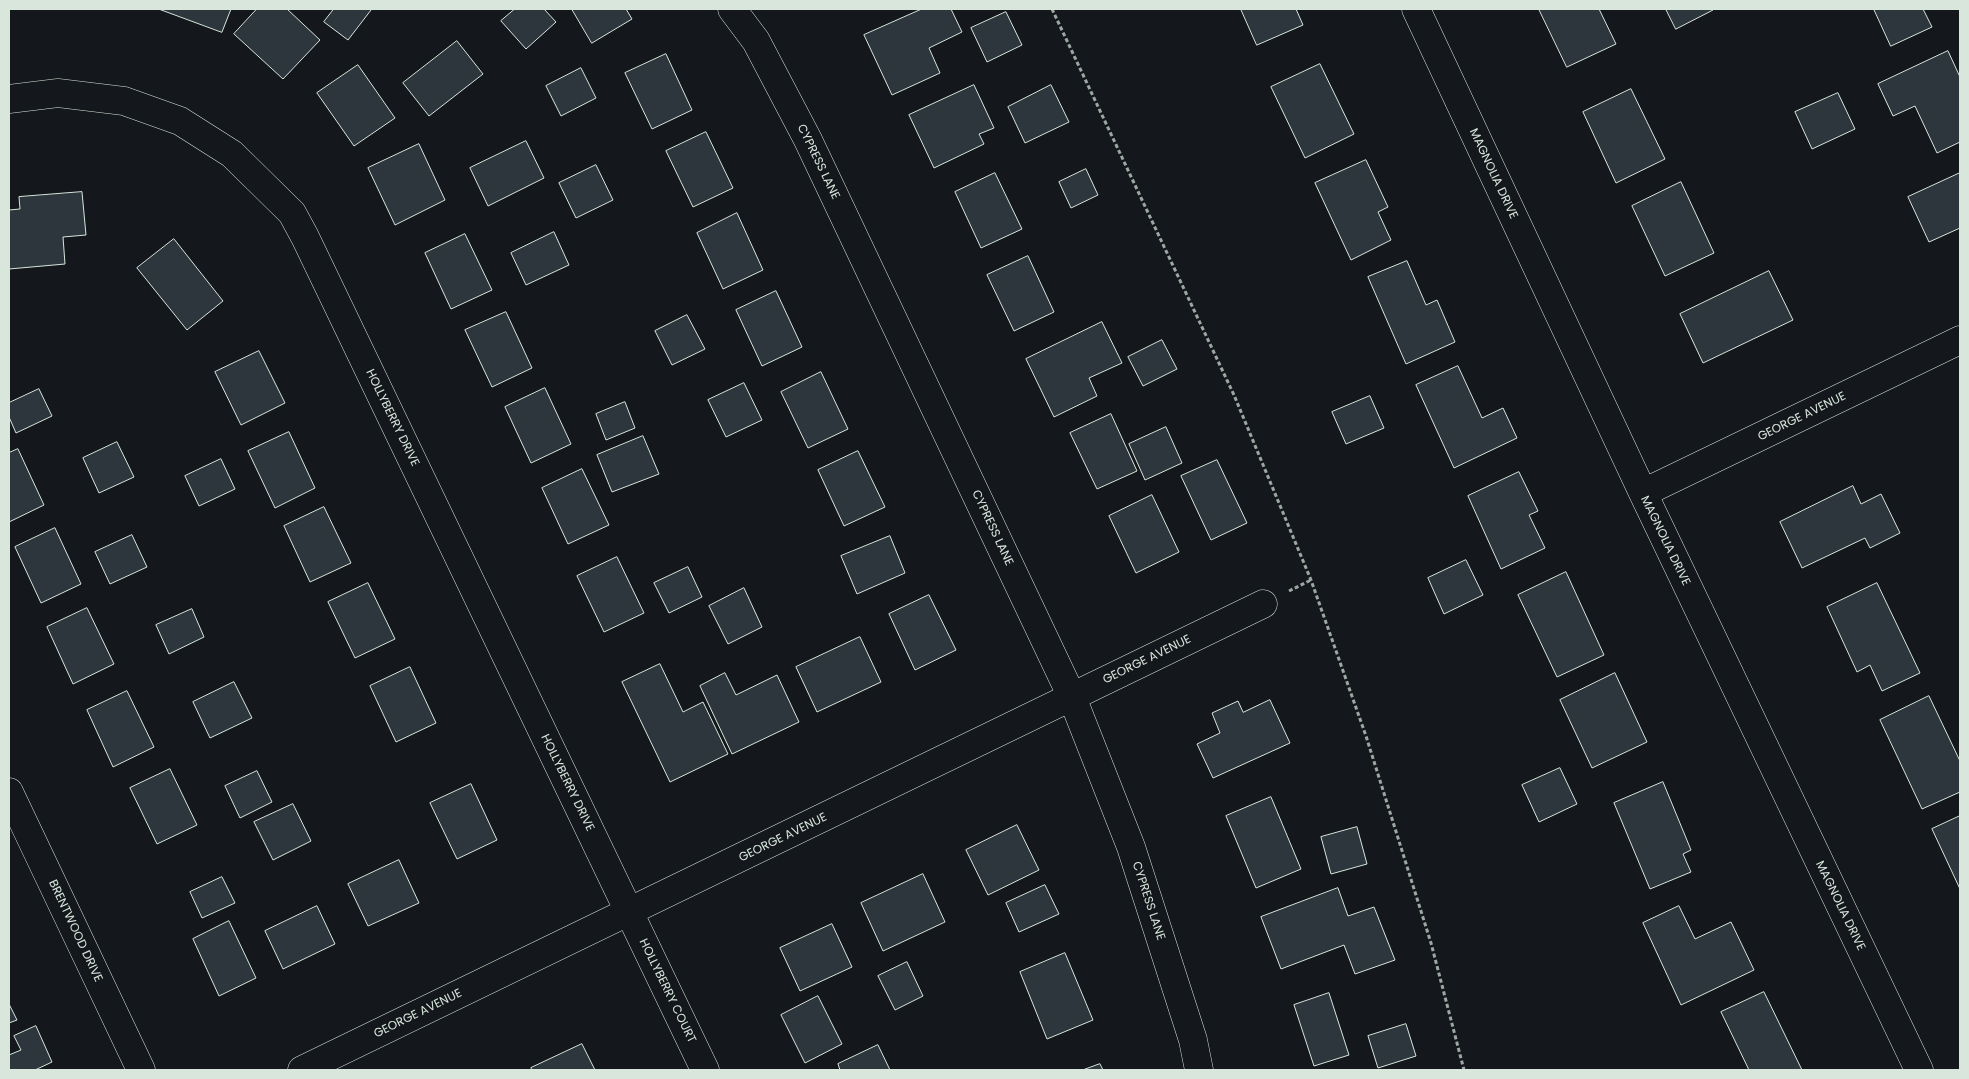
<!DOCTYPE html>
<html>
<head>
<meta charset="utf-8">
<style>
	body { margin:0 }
	#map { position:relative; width:1969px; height:1079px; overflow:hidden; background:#14181c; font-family:Poppins,sans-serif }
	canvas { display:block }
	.frame { position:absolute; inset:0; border:10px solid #d8e6dc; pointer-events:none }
</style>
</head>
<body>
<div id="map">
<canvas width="1969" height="1079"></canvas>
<div class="frame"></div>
</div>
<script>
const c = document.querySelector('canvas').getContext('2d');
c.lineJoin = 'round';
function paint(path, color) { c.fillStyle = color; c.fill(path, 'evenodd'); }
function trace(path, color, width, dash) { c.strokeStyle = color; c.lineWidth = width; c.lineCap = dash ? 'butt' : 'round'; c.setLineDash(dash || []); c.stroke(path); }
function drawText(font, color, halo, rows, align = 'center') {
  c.font = font + ' Poppins,sans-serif'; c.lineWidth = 4; c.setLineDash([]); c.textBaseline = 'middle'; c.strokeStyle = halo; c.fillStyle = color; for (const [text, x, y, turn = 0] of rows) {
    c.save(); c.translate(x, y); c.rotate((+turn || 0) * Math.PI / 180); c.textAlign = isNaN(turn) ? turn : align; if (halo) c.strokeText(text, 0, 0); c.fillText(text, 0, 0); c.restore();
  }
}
const building = new Path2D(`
	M159,9H231L222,32Z
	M257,9H287L320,40L283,79L234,34Z
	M334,9H370L371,10L348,40L324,22Z
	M515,9H544L556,22L526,49L501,21Z
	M572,9H626L632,19L592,43Z
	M922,9H951L962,32L929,48L940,73L892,95L864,35Z
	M1241,9H1296L1303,25L1257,45Z
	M1539,9H1599L1616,44L1567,67Z
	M1666,9H1712L1713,10L1676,29Z
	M1874,9H1923L1932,27L1891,46Z
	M1006,12L1022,45L987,62L971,28Z
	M457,41L483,74L429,116L403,83Z
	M1948,51L1960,77V142L1937,153L1915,106L1893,116L1878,84Z
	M666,54L692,110L652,129L625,73Z
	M1320,64L1354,134L1305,158L1271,87Z
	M358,65L395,118L354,146L317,93Z
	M581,68L596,98L561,116L546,86Z
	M974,85L994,128L979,134L984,144L934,168L909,115Z
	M1051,85L1069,122L1025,143L1008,107Z
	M1631,89L1665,159L1616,183L1583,112Z
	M1838,93L1855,129L1812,149L1795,112Z
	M706,132L733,188L693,207L666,151Z
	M526,141L544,178L488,206L470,168Z
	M419,144L445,200L395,225L368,168Z
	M1366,160L1388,207L1378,212L1391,240L1351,260L1315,183Z
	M596,165L613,200L576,218L559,183Z
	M1086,169L1098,195L1071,208L1059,182Z
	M995,173L1022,229L981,248L955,192Z
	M1960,173V228L1929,242L1908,197Z
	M1681,182L1714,253L1665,276L1632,206Z
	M82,192L86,235L63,237L65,264L9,269V210L20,209L19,197Z
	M737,213L763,270L723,289L697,233Z
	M554,232L569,265L526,285L511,253Z
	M465,234L492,290L451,309L425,253Z
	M174,239L223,301L187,330L137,268Z
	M1028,256L1054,312L1014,331L987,275Z
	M1407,261L1426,305L1437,300L1455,342L1406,364L1368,277Z
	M1769,271L1793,320L1703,363L1680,314Z
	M776,291L802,347L762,366L736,310Z
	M506,312L532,368L492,387L465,330Z
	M687,315L705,349L672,365L655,331Z
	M1102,322L1122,363L1089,378L1097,396L1054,417L1026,359Z
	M1162,340L1177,369L1143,386L1128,357Z
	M259,351L285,403L241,425L215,372Z
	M1458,366L1482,418L1503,408L1517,438L1454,468L1416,385Z
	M821,372L848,429L808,448L781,392Z
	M744,383L762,420L726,437L708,400Z
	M545,388L571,444L531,463L505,407Z
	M39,389L52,416L16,433L9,417V403Z
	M1370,396L1384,428L1346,444L1332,412Z
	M625,402L635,428L606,440L596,414Z
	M1111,414L1137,471L1097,489L1070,433Z
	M1166,427L1182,463L1145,480L1129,444Z
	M289,432L315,488L275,508L248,451Z
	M643,436L659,474L612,492L597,455Z
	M117,442L134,477L99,493L83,458Z
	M18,449L44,505L9,522V453Z
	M858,451L885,507L844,526L818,470Z
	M221,459L235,489L199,506L185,476Z
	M1217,460L1247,523L1211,540L1181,476Z
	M582,469L609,525L568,544L542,488Z
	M1519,472L1538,511L1529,515L1545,548L1501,569L1468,496Z
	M1853,486L1861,504L1881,494L1900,533L1870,548L1865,538L1802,568L1780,522Z
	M1152,495L1179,552L1136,573L1109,516Z
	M324,507L351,563L310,582L284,526Z
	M55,528L81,584L41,603L15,547Z
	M132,535L147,567L110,584L95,552Z
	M890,536L905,573L857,594L841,556Z
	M617,557L644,613L604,632L577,576Z
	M1466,560L1483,595L1444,614L1428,578Z
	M688,567L702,597L669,613L654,583Z
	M1566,572L1604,655L1557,677L1518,595Z
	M368,583L395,639L355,658L328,602Z
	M1877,583L1920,673L1882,691L1870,665L1857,672L1827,607Z
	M744,588L762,627L728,644L709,606Z
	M929,595L956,650L915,670L889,614Z
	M87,608L114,664L73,684L47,627Z
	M192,609L204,637L169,654L156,625Z
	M860,637L881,682L817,712L796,667Z
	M660,664L683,712L703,702L728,754L670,782L622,682Z
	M410,667L436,723L396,742L370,686Z
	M725,673L736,695L777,675L799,722L732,754L700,686Z
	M1615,673L1647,742L1592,768L1560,700Z
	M234,682L252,718L210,738L193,702Z
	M127,691L154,747L113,767L87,710Z
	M1929,696L1960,761V792L1922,809L1880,720Z
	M1270,700L1290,743L1213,778L1197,744L1220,733L1212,713L1238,701L1243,712Z
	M1560,768L1577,804L1539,822L1522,785Z
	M170,769L197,825L157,844L130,788Z
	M257,771L272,802L240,818L225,786Z
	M1663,782L1691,850L1683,854L1691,872L1650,889L1614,803Z
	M471,784L497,840L457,859L430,803Z
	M1271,797L1301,869L1256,888L1226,816Z
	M293,804L311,841L273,860L254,822Z
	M1960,816V889L1932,829Z
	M1017,825L1039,870L988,895L966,850Z
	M1357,827L1367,864L1331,874L1321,837Z
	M399,860L419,903L368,926L348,884Z
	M923,874L945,922L883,951L861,903Z
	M222,877L235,903L202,918L190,892Z
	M1045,885L1059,914L1019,932L1006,903Z
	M1338,888L1348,916L1374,907L1395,960L1355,974L1344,945L1281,969L1261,917Z
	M317,906L335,944L283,969L265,931Z
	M1679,906L1695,939L1731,922L1754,970L1681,1005L1643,923Z
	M229,921L256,978L219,996L193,939Z
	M832,924L852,967L800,991L780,948Z
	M1065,953L1093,1020L1047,1039L1020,972Z
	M907,962L923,996L895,1010L878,976Z
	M1764,992L1802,1070H1749L1721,1012Z
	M1329,993L1349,1055L1314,1066L1294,1005Z
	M818,996L842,1044L805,1063L781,1015Z
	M9,1004L17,1020L9,1023Z
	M1406,1024L1416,1056L1378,1068L1368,1036Z
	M36,1026L52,1062L35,1070H9V1055L21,1050L14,1036Z
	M582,1044L595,1070H532L531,1068Z
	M878,1045L890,1070H840L838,1064Z
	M1100,1064L1103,1070H1083Z`);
paint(building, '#2c363c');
trace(building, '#d8e6dc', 1);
const street = new Path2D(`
	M732,9L756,41L808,140L1072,697L1131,847L1193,1040L1199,1070
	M1416,9L1643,493L1919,1070
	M9,99L58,93L124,101L180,121L232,154L292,213L305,237L705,1070
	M1643,493L1960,340
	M9,792L141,1070
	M302,1070L1263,604`);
trace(street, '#d8e6dc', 29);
trace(new Path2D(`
	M1052,9L1234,395L1311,580L1366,736L1431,943L1464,1070
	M1289,591L1311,580`), '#9da8a2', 3, [4, 2.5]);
trace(street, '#14181c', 28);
drawText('12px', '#d8e6dc', '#14181c', [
	["CYPRESS LANE",818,162,64],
	["MAGNOLIA DRIVE",1493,174,65],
	["GEORGE AVENUE",1802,417,-26],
	["HOLLYBERRY DRIVE",392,418,64],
	["CYPRESS LANE",992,528,65],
	["MAGNOLIA DRIVE",1665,541,64],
	["GEORGE AVENUE",1147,660,-26],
	["HOLLYBERRY DRIVE",567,783,64],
	["GEORGE AVENUE",783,838,-26],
	["CYPRESS LANE",1148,901,72],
	["MAGNOLIA DRIVE",1840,906,64],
	["BRENTWOOD DRIVE",75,931,65],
	["HOLLYBERRY COURT",667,991,64],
	["GEORGE AVENUE",418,1014,-26]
]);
</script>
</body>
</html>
